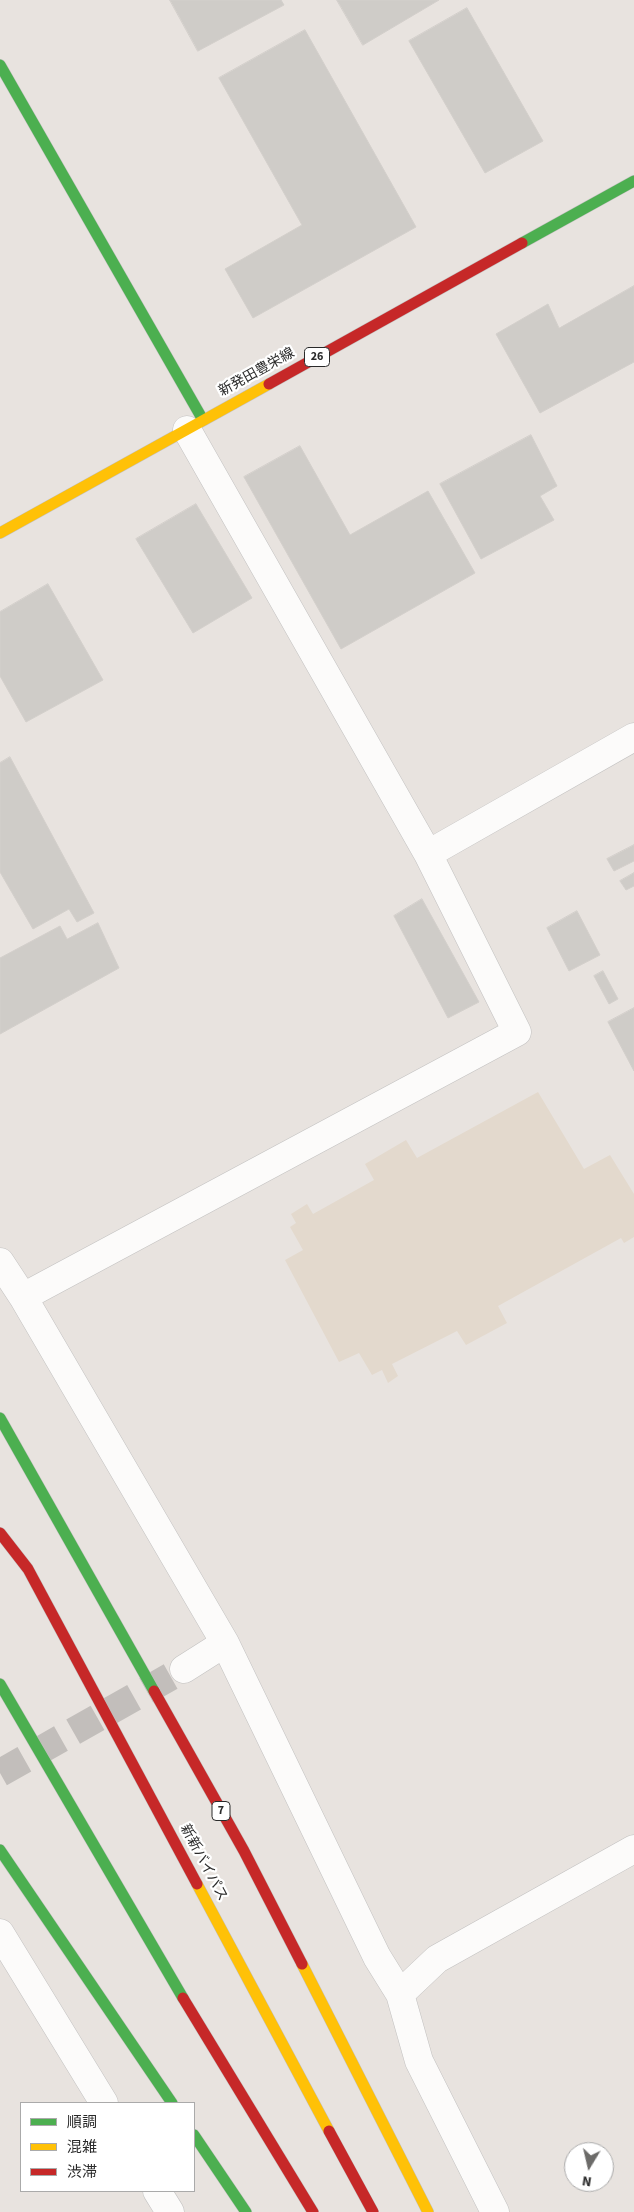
<!DOCTYPE html>
<html>
<head>
<meta charset="utf-8">
<style>
	body { margin:0 }
	#map { position:relative; width:634px; height:2212px; overflow:hidden; background:#e8e3df; font-family:"Source Sans 3","Noto Sans JP",sans-serif }
	canvas { display:block }
	.legend { position:absolute; left:20px; top:2102px; width:175px; height:90px; box-sizing:border-box; background:#fff; border:1px solid #aaa; margin:0; padding:6px 9px; list-style:none; font-size:15px; color:#2a2a2a }
	.legend li { display:flex; align-items:center; gap:10px; height:25px }
	.legend b { width:25px; border:1px solid #aaa }
	.north { position:absolute; left:564px; top:2142px; width:50px; height:50px; box-sizing:border-box; background:#fff; border:1px solid #aaa; border-radius:50%; rotate:189deg; font-size:14px; font-weight:700; line-height:20px; text-align:center; color:#2a2a2a }
	.north::after { content:''; display:block; margin:auto; width:18px; height:22px; background:#6c6b69; clip-path:polygon(50% 0,100% 100%,50% 72%,0 100%) }
</style>
</head>
<body>
<div id="map">
<canvas width="634" height="2212"></canvas>
<ul class="legend">
<li><b style="height:6px;background:#4caf50"></b>順調</li>
<li><b style="height:6px;background:#ffc107"></b>混雑</li>
<li><b style="height:6px;background:#c62828"></b>渋滞</li>
</ul>
<div class="north">N</div>
</div>
<script>
const c = document.querySelector('canvas').getContext('2d');
c.lineJoin = 'round';
function paint(path, color) { c.fillStyle = color; c.fill(path, 'evenodd'); }
function trace(path, color, width, dash) { c.strokeStyle = color; c.lineWidth = width; c.lineCap = dash ? 'butt' : 'round'; c.setLineDash(dash || []); c.stroke(path); }
function drawText(font, color, halo, rows, align = 'center') {
  c.font = font + ' "Source Sans 3","Noto Sans JP",sans-serif'; c.lineWidth = 4.5; c.setLineDash([]); c.textBaseline = 'middle'; c.strokeStyle = halo; c.fillStyle = color; for (const [text, x, y, turn = 0] of rows) {
    c.save(); c.translate(x, y); c.rotate((+turn || 0) * Math.PI / 180); c.textAlign = isNaN(turn) ? turn : align; if (halo) c.strokeText(text, 0, 0); c.fillText(text, 0, 0); c.restore();
  }
}
paint(new Path2D(`
	M538,1092L584,1169L610,1155L634,1194V1237L624,1243L621,1238L498,1306L507,1323L466,1345L457,1331L392,1364L398,1376L388,1383L382,1370L372,1375L359,1353L339,1362L285,1260L303,1250L290,1227L296,1223L291,1214L307,1204L313,1214L374,1180L365,1164L406,1140L417,1158Z`), '#e3d9cd');
const building = new Path2D(`
	M170,0H281L284,5L198,51Z
	M337,0H439L363,45Z
	M467,8L543,141L485,173L409,41Z
	M305,30L416,227L253,318L225,269L302,225L219,78Z
	M634,286V362L540,413L496,334L548,304L559,328Z
	M531,435L557,486L540,496L554,520L481,559L440,484Z
	M300,446L350,535L428,491L475,573L341,649L244,477Z
	M196,504L252,598L193,633L136,539Z
	M48,584L103,680L26,722L0,676V612Z
	M10,757L94,913L77,922L69,909L33,929L0,872V763Z
	M634,845V861L614,871L607,859Z
	M634,873V886L626,890L620,881Z
	M422,899L479,1002L448,1018L394,916Z
	M577,911L600,955L569,971L547,928Z
	M98,923L119,968L0,1034V958L60,926L67,939Z
	M603,971L618,999L609,1004L594,976Z
	M634,1008V1071L608,1022Z`);
paint(building, '#cfccc8');
trace(building, '#d3cfcb', 1);
trace(new Path2D(`
	M0,1773L184,1669`), '#c2bebb', 28, [28, 14]);
const street = new Path2D(`
	M428,854L634,737
	M0,1262L23,1297L225,1643L377,1957L400,1994L419,2061L495,2212
	M23,1297L517,1032L428,854L187,430
	M184,1669L225,1643
	M0,1933L104,2103
	M400,1994L437,1959L634,1849
	M157,2191L170,2212`);
const fast = new Path2D(`
	M0,65L203,420
	M522,243L634,181
	M0,1418L154,1691
	M0,1684L183,1998
	M0,1850L172,2103
	M194,2135L246,2212`);
const slow = new Path2D(`
	M0,533L269,384
	M197,1884L329,2131
	M302,1964L428,2212`);
const jam = new Path2D(`
	M269,384L522,243
	M0,1533L28,1569L197,1884
	M154,1691L244,1851L302,1964
	M183,1998L313,2212
	M329,2131L373,2212`);
trace(street, '#c2c1c0', 29);
trace(fast, '#c2c1c0', 12);
trace(slow, '#c2c1c0', 12);
trace(jam, '#c2c1c0', 12);
trace(street, '#fcfbfa', 28);
trace(fast, '#4caf50', 11);
trace(slow, '#ffc107', 11);
trace(jam, '#c62828', 11);
for (const [x, y, w] of [
	[317,357,25],
	[221,1811,18]
]) { const box = new Path2D(); box.roundRect(x - w / 2, y - 9.5, w, 19, 4); c.fillStyle = '#fff'; c.fill(box); trace(box, '#2a2a2a', 1); }
drawText('bold 12px', '#2a2a2a', null, [
	["26",317,357],
	["7",221,1811]
]);
drawText('14px', '#2a2a2a', '#fff', [
	["新発田豊栄線",257,373,-29],
	["新新バイパス",203,1863,62]
]);
</script>
</body>
</html>
